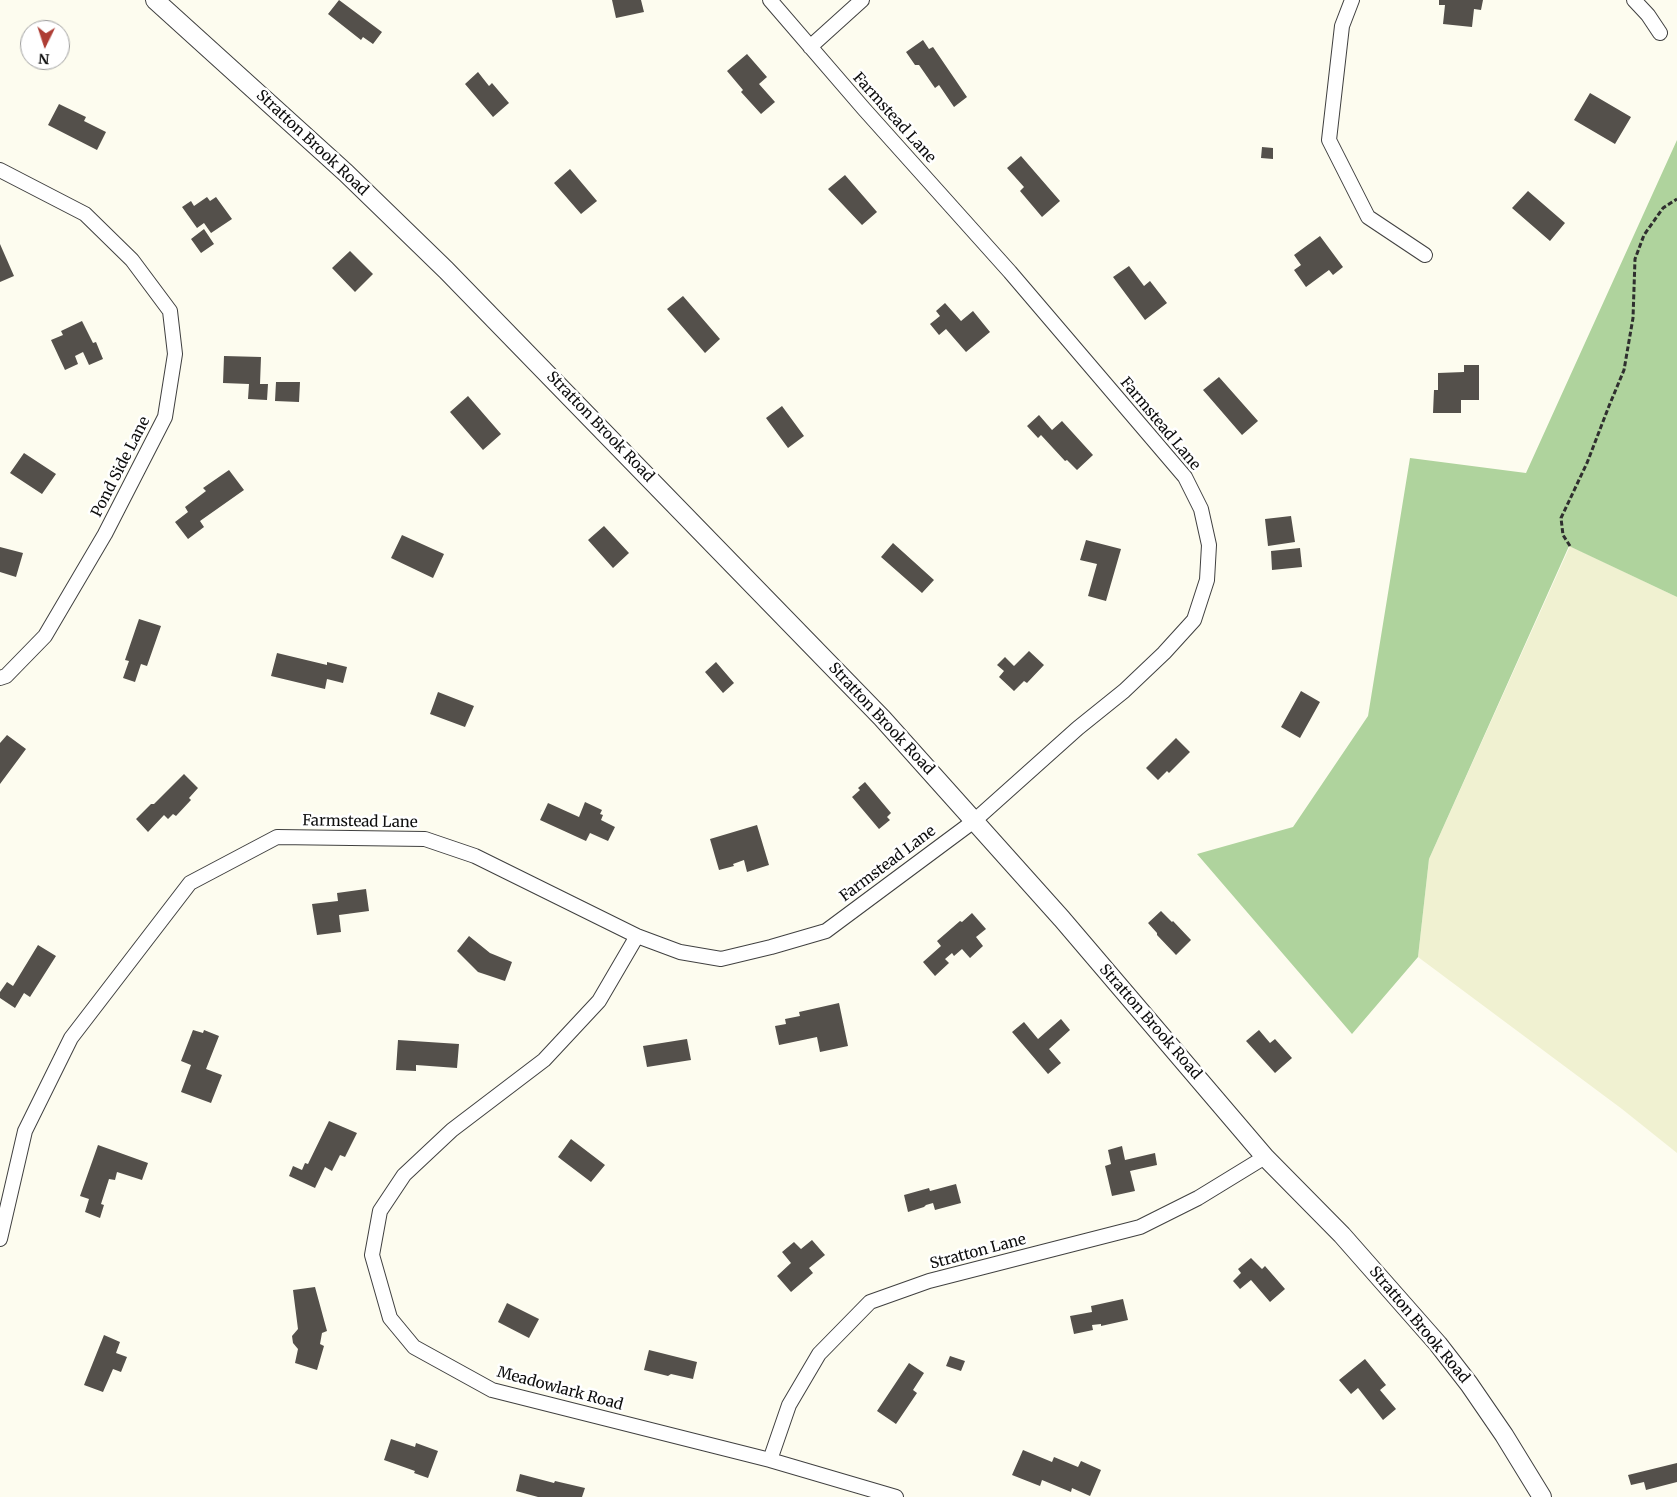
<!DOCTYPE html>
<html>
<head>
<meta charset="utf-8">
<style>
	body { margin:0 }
	#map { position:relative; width:1677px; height:1497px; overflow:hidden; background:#fdfcef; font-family:Merriweather,serif }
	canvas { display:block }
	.north { position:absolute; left:20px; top:20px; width:50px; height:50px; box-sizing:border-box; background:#fff; border:1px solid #9e9e9e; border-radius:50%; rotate:184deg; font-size:14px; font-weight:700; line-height:20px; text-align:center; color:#0d0d0d }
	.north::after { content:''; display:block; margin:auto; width:18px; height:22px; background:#ae3d34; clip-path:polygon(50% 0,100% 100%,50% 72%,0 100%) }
</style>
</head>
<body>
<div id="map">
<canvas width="1677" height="1497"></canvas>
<div class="north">N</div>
</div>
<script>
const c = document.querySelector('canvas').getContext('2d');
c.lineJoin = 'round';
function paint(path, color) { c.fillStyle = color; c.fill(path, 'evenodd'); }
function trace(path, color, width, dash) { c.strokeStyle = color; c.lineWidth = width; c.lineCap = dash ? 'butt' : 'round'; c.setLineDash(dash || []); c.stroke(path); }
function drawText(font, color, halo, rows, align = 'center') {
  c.font = font + ' Merriweather,serif'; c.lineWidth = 5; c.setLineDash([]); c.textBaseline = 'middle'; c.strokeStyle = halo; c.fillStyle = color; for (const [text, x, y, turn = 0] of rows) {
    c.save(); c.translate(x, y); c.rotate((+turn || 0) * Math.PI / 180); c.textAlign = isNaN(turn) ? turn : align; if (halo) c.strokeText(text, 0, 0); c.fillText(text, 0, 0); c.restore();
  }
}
paint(new Path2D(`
	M1570,546L1677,597V1153L1622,1109L1418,957L1429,859Z`), '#f0f1d1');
paint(new Path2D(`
	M1677,140V597L1569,546L1429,859L1418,957L1352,1034L1197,854L1293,827L1368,716L1410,458L1526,473Z`), '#afd39d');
paint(new Path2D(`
	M339,0L382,32L373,44L363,37L361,40L328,14Z
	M612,0H641L644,12L616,18Z
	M1439,0H1483L1481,10L1474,9L1472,27L1443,24L1445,5H1439Z
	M923,40L929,49L933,47L967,97L954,107L939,85L935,88L919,65H915L906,52Z
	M747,54L767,77L759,84L775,102L761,114L741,92L743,90L727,71Z
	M478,72L489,86L492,83L509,103L493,117L465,84Z
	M1590,93L1631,117L1615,144L1574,120Z
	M59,104L86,117L84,121L106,132L97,150L48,125Z
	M1262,147L1273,148V159L1261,158Z
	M1021,156L1060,201L1042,217L1020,191L1024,187L1007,168Z
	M570,169L597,201L581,214L554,183Z
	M845,175L877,212L862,225L828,189Z
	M1528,191L1565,223L1550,241L1512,208Z
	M207,197L210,201L216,197L232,219L211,233L204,223L197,228L182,207L191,201L194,206Z
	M204,229L214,244L201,253L191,239Z
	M1320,236L1343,267L1333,275L1329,270L1306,287L1294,270L1301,265L1294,255Z
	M0,244L14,276L0,282Z
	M350,251L373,274L355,292L332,268Z
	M1129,266L1144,286L1150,281L1167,303L1145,320L1113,277Z
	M683,296L720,339L705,353L667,309Z
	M945,303L961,321L973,311L990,332L966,352L946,329L939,335L930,324L940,316L936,311Z
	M82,321L93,343L96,342L103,359L89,365L83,352L75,356L78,364L65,370L51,340L63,335L61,331Z
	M224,356L261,357L260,384H268L267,400L248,399L249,384L223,383Z
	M1464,365H1479V400H1461V413H1433L1434,390H1438V373L1464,372Z
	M1219,377L1258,421L1242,435L1203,390Z
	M276,382H300L299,402L275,401Z
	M468,396L501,434L483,450L450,412Z
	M782,406L804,436L788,448L766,418Z
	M1039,415L1052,430L1062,421L1093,455L1077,470L1067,460L1065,461L1041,435L1038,438L1027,426Z
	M24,453L56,474L42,494L10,473Z
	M229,470L244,490L200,521L204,527L188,539L175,522L188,512L185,507L206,491L203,488Z
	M1291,516L1295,542L1268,546L1265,519Z
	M604,526L629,553L613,568L588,540Z
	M402,535L444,554L433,578L391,558Z
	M1086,540L1121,549L1106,601L1088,596L1097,564L1080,560Z
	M893,543L934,580L922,593L881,557Z
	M0,547L23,553L16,577L0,572Z
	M1300,548L1302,567L1272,570L1271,551Z
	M139,619L161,626L147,666L141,664L135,682L123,678L129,661L125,660Z
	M1029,651L1044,665L1027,683L1024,681L1014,691L999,677L1004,671L997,665L1005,657L1014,666Z
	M277,653L327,665V662L347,667L343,683L327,679L325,689L271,676Z
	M716,662L734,683L723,693L705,672Z
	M1301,691L1320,702L1300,738L1281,727Z
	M438,692L474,706L465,727L430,714Z
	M7,735L26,749L0,784V743Z
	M1176,738L1190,752L1169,773L1167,771L1158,780L1146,768Z
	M184,774L198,788L189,798L191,800L176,816L173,814L168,819L164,815L148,832L136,819L151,804H154Z
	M865,782L891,813L887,817L890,820L879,829L852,797L860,790L858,788Z
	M585,802L602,810L600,814L603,815L601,820L615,827L608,841L590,833L586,841L540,820L548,803L579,817Z
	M757,825L769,865L747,872L744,860L733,864L734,866L719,870L710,839Z
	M366,889L369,911L339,915L341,932L317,935L312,904L338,901L337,893Z
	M1161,911L1172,922L1173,921L1191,940L1176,955L1157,935V933L1148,923Z
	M972,913L986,929L976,937L983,946L970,958L962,949L954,956L952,953L945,959L949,963L935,976L923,962L941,946L937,941L960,921L962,922Z
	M469,936L490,953L512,962L505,981L478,972L457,951Z
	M38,945L56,956L30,997L24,993L15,1008L0,998V992L7,982L13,986Z
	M839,1003L848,1046L820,1052L817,1037L779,1045L775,1026L786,1024L785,1019L800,1016L799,1012Z
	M1061,1019L1070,1030L1049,1049L1061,1063L1048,1074L1012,1032L1024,1022L1038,1039Z
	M193,1030L203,1033L204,1030L219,1036L206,1069L222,1075L211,1103L181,1092L191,1065L181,1061Z
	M1259,1030L1270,1043L1275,1039L1292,1058L1275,1073L1246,1041Z
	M687,1039L691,1060L647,1067L643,1046Z
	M398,1040L459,1044L457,1068L416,1065V1071L396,1070Z
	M329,1121L357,1133L345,1157L340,1155L332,1171L325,1167L315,1188L289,1176L293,1166L302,1170L305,1163L308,1164Z
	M571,1139L605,1165L591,1182L558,1157Z
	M98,1145L148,1163L142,1180L117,1172L115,1180L109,1179L101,1204L104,1205L100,1218L85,1212L89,1199L80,1196Z
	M1122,1146L1125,1160L1155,1153L1157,1165L1130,1171L1135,1191L1112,1196L1105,1166L1111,1164L1108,1150Z
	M956,1184L961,1203L935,1210L933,1203L926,1205L924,1207L908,1212L904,1195L929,1188L930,1191Z
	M812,1240L825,1255L809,1268L813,1273L791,1292L777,1276L791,1263L782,1252L794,1242L801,1249Z
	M1251,1258L1262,1269L1265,1266L1285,1289L1270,1302L1251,1280L1240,1289L1233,1281L1241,1273L1238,1269Z
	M315,1287L327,1331L322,1333L320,1344L324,1346L317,1370L295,1363L298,1349L293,1343L292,1336L298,1329L293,1290Z
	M1123,1299L1128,1320L1101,1326V1324L1092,1325L1093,1330L1074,1334L1070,1316L1092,1312L1091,1306Z
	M507,1303L539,1319L529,1338L498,1322Z
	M104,1335L120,1342L116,1353L127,1357L121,1372L113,1369L103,1392L84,1385Z
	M649,1350L697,1362L693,1379L671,1374L668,1376L644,1370Z
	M950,1356L965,1361L961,1371L946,1366Z
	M1365,1359L1386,1385L1380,1390L1396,1409L1383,1420L1358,1388L1351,1394L1339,1380Z
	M909,1363L924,1373L913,1390L917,1393L896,1424L877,1411Z
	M391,1439L415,1447L416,1443L438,1451L428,1478L414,1473L415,1471L384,1460Z
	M1023,1450L1052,1462L1054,1457L1078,1467L1081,1461L1101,1470L1090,1496L1072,1488L1071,1492L1042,1480L1040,1486L1012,1475Z
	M1677,1463V1482L1646,1490L1644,1482L1631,1485L1628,1475Z
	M520,1474L554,1483L555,1481L585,1488L582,1497H538L516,1491Z`), '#54504b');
const minor = new Path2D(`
	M1352,0L1342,26L1329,140L1368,217L1425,255
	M1634,0L1648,15L1660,33
	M810,47L862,0
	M0,170L85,214L132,260L170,311L175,354L165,417L105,534L45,636L6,676L0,678
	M637,936L599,1001L544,1060L452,1130L404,1175L380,1211L372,1255L390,1318L414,1347L492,1390L770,1460L896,1497
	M0,1239L25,1131L71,1038L190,883L277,837L425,839L475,856L637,936L680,952L721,959L771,947L826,931L974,821L1078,728L1124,691L1164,653L1194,620L1207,580L1209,545L1201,509L1185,477L1010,272L864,109L770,0
	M770,1460L789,1405L819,1354L870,1302L929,1281L1140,1227L1198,1198L1265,1157`);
const tertiary = new Path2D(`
	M155,0L346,173L446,270L882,718L1062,919L1265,1157L1342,1235L1438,1344L1469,1384L1504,1435L1542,1497`);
trace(minor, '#404040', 16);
trace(tertiary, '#404040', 20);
trace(new Path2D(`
	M1570,546L1563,535L1561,518L1587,463L1609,406L1624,370L1633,318L1635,259L1644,235L1663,208L1677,199`), '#2f2f2f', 3, [5, 2.5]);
trace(minor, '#fff', 14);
trace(tertiary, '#fff', 18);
drawText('15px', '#0d0d0d', '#fff', [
	["Farmstead Lane",894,118,48],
	["Stratton Brook Road",312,143,43],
	["Farmstead Lane",1160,424,50],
	["Stratton Brook Road",600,427,46],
	["Pond Side Lane",121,467,-63],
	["Stratton Brook Road",881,719,47],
	["Farmstead Lane",360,822,1],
	["Farmstead Lane",888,864,-37],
	["Stratton Brook Road",1150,1022,49],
	["Stratton Lane",978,1252,-15],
	["Stratton Brook Road",1419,1325,50],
	["Meadowlark Road",560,1389,15]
]);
</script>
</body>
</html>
